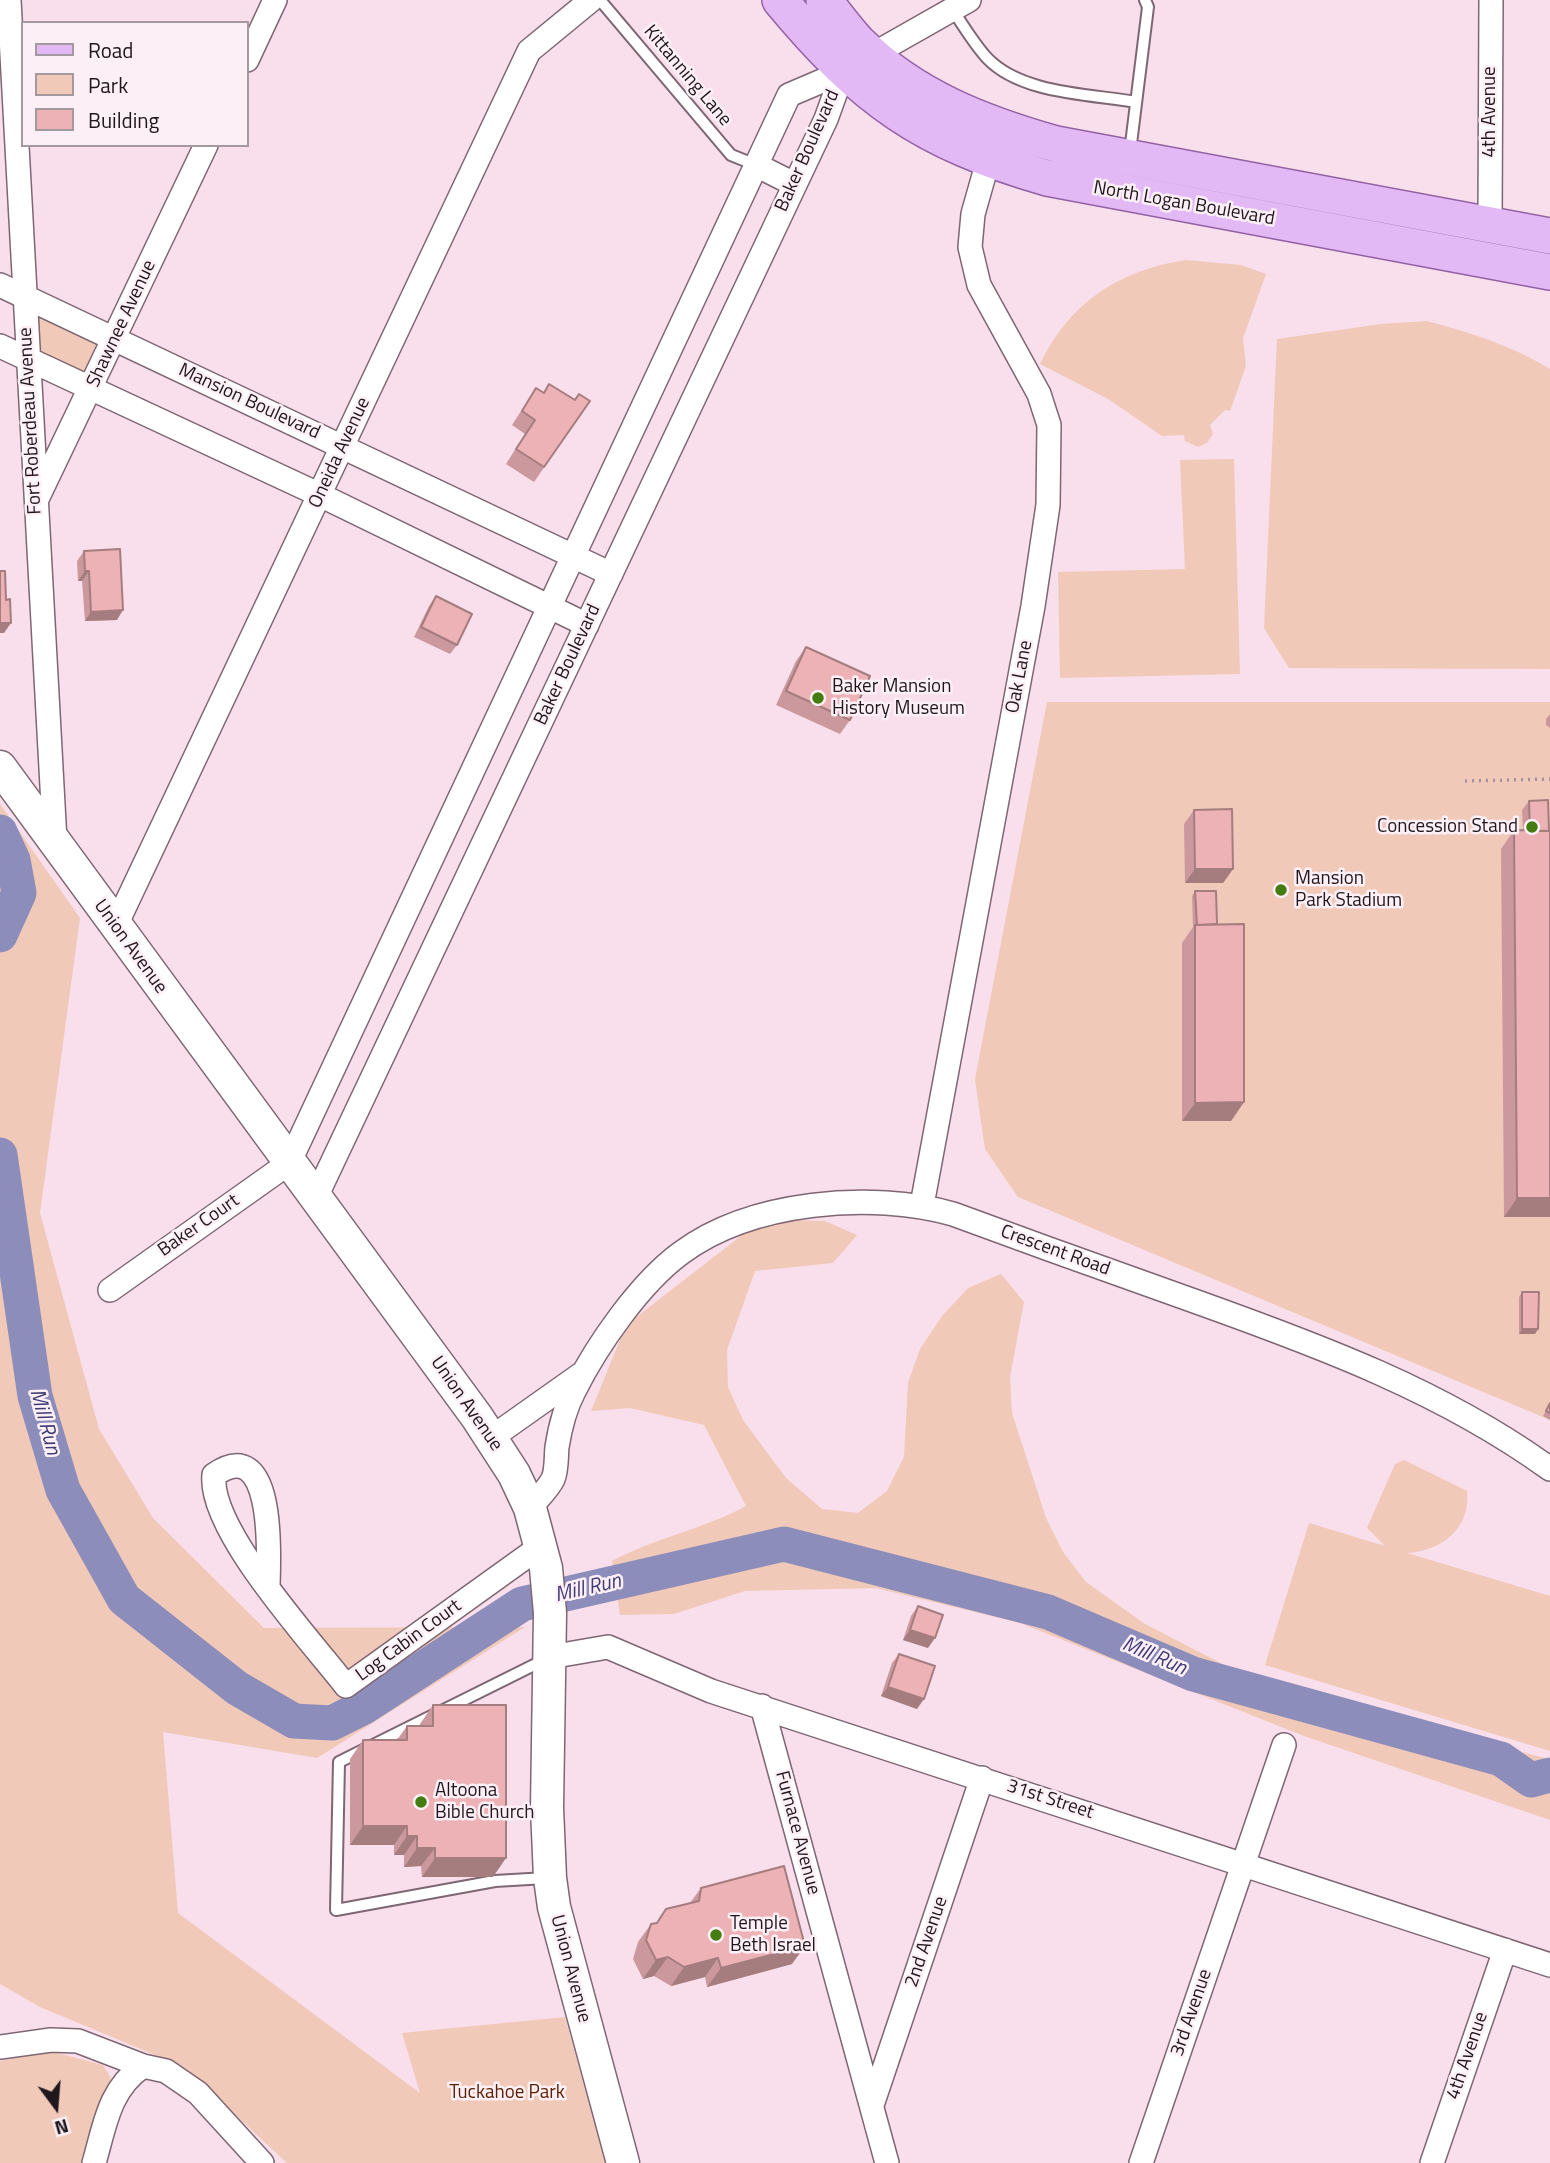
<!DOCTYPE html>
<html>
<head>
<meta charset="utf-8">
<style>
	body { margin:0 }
	#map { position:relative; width:1550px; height:2163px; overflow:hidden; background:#f9deec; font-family:"Titillium Web",sans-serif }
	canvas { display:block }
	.legend { position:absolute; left:21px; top:21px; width:228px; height:126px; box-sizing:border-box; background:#fcf0f6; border:2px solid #a4999f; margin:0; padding:9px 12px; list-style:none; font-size:21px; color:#20171c }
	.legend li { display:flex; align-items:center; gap:14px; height:35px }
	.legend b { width:35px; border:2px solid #a4999f }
	.north { position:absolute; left:21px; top:2072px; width:70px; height:70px; -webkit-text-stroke:5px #fcf0f6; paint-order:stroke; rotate:164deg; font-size:19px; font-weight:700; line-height:28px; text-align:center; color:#20171c }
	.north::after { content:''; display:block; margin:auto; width:24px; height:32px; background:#20171c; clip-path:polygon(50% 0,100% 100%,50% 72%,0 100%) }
</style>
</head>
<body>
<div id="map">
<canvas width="1550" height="2163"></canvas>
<ul class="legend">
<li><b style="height:9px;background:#e2b9f5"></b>Road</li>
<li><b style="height:19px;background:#f0c9b8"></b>Park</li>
<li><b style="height:19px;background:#ecb2b6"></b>Building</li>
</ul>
<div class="north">N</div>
</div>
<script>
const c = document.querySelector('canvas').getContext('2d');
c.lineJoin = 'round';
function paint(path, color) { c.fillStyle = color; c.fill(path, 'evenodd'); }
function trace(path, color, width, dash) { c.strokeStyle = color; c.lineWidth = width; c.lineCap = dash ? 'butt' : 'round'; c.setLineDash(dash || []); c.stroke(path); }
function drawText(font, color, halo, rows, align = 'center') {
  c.font = font + ' "Titillium Web",sans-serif'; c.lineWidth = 5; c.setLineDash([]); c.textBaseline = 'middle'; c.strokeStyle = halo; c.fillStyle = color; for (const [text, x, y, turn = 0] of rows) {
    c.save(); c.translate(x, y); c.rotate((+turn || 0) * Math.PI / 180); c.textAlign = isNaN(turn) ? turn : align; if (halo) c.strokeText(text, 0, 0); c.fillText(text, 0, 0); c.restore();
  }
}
paint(new Path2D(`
	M1186,260L1241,265L1266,274L1243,338L1246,366L1230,411L1225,410L1210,425L1213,434L1207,443L1198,447L1185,441L1184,435L1162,436L1108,399L1040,364C1069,303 1119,270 1186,260Z
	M37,314L100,343L87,376L41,356L37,351Z
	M1427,321C1471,333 1511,345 1550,369V669L1289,668L1264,628L1277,339L1381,324Z
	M1234,459L1240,674L1060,678L1058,572L1185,569L1180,460Z
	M1047,702H1550V1420L1018,1197L985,1149L975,1079Z
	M0,804L80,918L40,1213L99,1429L153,1518L264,1628L525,1627L317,1758L163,1732L178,1913L420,2093L402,2033L565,2017L605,2163H287L184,2067L40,2007L0,1984Z
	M788,1220L825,1221L857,1235L833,1263L755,1271L727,1350L728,1387L743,1420L786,1478L822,1509L858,1513L887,1491L904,1457L908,1383L920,1349L942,1316L968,1288L1001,1274L1024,1302L1010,1377L1012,1413L1046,1518L1063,1552L1086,1582L1145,1624L1238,1672L1461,1737L1550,1759V1820L1304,1736L1020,1623L876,1588L745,1591L674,1614L620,1615L612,1561C655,1538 704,1529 746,1506L704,1425L630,1408L591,1411L626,1325L746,1232Z
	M1404,1460L1467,1491C1471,1529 1441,1551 1407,1553L1550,1596V1751L1265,1665L1309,1523L1385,1546L1367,1528L1395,1464Z
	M50,2051L103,2065L111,2078L81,2163H0V2061Z`), '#f0c9b8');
trace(new Path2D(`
	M0,832L13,860L19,893L0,935
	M0,1155L35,1396L63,1490L124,1599L237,1688L294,1721L332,1723L364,1707L522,1604L784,1544L1048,1612L1193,1674L1501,1759L1531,1780L1550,1775`), '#8d8dbb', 35);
const service = new Path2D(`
	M600,0L731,155L756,165
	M952,9C963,25 974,44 987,58C1021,94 1090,94 1136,102
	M1130,152L1148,7L1145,0
	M544,1660L339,1762L336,1910L495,1881L546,1878`);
const minor = new Path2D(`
	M9,0L55,841
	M872,55L969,0
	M247,60L275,0
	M756,165L794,184
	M1490,224L1491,0
	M0,285L611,574
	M0,346L320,495L587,625
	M37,499L206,145
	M115,927L529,51L591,0
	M315,1199L826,119L843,72
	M922,1205L1033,606L1048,505L1049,425L1039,394L979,285L970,247L973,214L988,161
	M110,1290L289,1163L789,95L843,72
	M491,1438L580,1375
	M530,1508C537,1499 548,1489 553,1479C557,1470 556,1456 557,1447C560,1428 565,1408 574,1391C597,1345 640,1283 681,1253C751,1201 871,1191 953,1214C1034,1244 1116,1273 1197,1302C1320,1346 1444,1392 1550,1469
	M268,1585C269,1555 275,1432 214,1475C208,1529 311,1641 346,1686L541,1546
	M550,1657L608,1647L711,1691L1550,1965
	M762,1706L887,2163
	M0,2047L51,2040L78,2041L143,2066L166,2071L198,2093L262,2163
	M872,2105L982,1778
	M94,2163C105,2125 109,2089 143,2066
	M1141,2163L1284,1745
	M1432,2163L1505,1950`);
const secondary = new Path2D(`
	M0,767L477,1417L514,1474L530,1508L546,1568L550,1613L547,1808L550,1878L554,1907L623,2163`);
const primary = new Path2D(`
	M780,0C863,100 922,142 1047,178L1550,272
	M824,0C835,14 846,29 858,42C914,97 982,123 1056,144L1550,236`);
trace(service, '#7e6673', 14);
trace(minor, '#7e6673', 26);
trace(secondary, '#7e6673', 35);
trace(primary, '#9262a4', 38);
trace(new Path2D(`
	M1465,781L1550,779`), '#a5919c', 3.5, [2, 5]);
trace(service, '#fff', 10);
trace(minor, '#fff', 23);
trace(secondary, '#fff', 32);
trace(primary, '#e2b9f5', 35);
paint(new Path2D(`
	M536,388L544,393L575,400L590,401L534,482L506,464L525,434L512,425Z
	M84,551L117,620L85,621L82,581H78L77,561Z
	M436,596L457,645L450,654L414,637L429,606Z
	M806,647L850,720L840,734L776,705L796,661Z
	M1550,714V728L1546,725V719Z
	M1529,801L1550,1217H1504L1501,849L1514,830H1523L1522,810Z
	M1194,810L1233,869L1223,883H1185L1184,824Z
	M1195,891L1217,924L1244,1102L1231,1121H1182V943L1193,927L1192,896Z
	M1522,1292L1538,1329L1535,1334H1519V1297Z
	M1550,1403V1420L1543,1416Z
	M918,1606L928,1648L903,1640L911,1616Z
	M899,1654L917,1709L881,1696L892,1663Z
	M433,1705L493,1877H422L421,1866L404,1867V1855H394V1845H350V1759L363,1740H397L407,1726H420V1724Z
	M701,1888L792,1964L707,1987L705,1977L671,1986L654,1976L643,1979L633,1959L638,1942L651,1924L656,1923L690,1903Z`), '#cb999d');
paint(new Path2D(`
	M85,571H89L82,581H78Z
	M123,610L117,620L85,621L91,612Z
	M0,623H11L4,633H0Z
	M1195,869H1233L1223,883H1185Z
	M1244,1102L1231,1121H1182L1195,1103Z
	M1517,1198H1550V1217H1504Z
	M1522,1329H1538L1535,1334H1519Z
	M910,1630L935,1638L928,1648L903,1640Z
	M888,1687L924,1699L917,1709L881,1696Z
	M363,1826H407L394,1845H350Z
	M407,1836H417L404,1855H394Z
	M417,1848H435L421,1866L404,1867Z
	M435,1858H506L493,1877H422Z
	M805,1946L792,1964L707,1987L721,1968Z
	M668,1957L654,1976L643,1979L656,1960Z
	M718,1958L705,1977L671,1986L684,1967Z`), '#a57d7f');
const building = new Path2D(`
	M549,384L575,400L579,394L590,401L544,467L516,449L535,420L522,411L536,388L544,393Z
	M120,549L123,610L91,612L89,571H85L84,551Z
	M0,571H5L6,600L10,599L11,623H0Z
	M436,596L472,614L457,645L421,627Z
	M806,647L870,676L850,720L786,691Z
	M1548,800L1549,831H1530L1529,801Z
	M1232,809L1233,869H1195L1194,810Z
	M1514,830L1550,831V1198H1517Z
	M1195,891H1216L1217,924L1197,925Z
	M1244,924V1102L1195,1103V925Z
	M1522,1292H1539L1538,1329H1522Z
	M1550,1403V1413L1546,1411Z
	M918,1606L943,1615L935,1638L910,1630Z
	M899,1654L935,1666L924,1699L888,1687Z
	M433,1705H506V1858H435V1848H417V1836H407V1826H363V1740H407V1726H433Z
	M784,1866L805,1946L721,1968L718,1958L684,1967L668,1957L656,1960L646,1940L651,1924L657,1923L666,1909L699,1901L701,1888Z`);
paint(building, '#ecb2b6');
trace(building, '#a57d7f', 2);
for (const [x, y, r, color] of [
	[818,698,7,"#457c11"],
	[1532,827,7,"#457c11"],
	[1281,890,7,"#457c11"],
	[421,1802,7,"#457c11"],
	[716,1935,7,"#457c11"]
]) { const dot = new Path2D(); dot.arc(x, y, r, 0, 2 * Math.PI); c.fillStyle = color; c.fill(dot); trace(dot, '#fcf0f6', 2.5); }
drawText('19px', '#20171c', '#fcf0f6', [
	["Kittanning Lane",687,76,50],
	["4th Avenue",1490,112,-90],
	["Baker Boulevard",808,151,-66],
	["North Logan Boulevard",1184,204,10],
	["Shawnee Avenue",122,324,-65],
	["Mansion Boulevard",249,402,25],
	["Fort Roberdeau Avenue",31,421,-93],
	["Oneida Avenue",340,453,-65],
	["Baker Boulevard",568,665,-65],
	["Oak Lane",1020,677,-79],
	["Union Avenue",130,947,54],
	["Baker Court",199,1226,-35],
	["Crescent Road",1055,1251,20],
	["Union Avenue",466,1404,55],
	["Log Cabin Court",409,1641,-36],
	["31st Street",1050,1800,18],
	["Furnace Avenue",797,1833,75],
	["2nd Avenue",927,1942,-71],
	["Union Avenue",570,1969,75],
	["3rd Avenue",1192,2013,-71],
	["4th Avenue",1468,2056,-71]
]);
drawText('19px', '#20171c', '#fcf0f6', [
	["Baker Mansion",832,687],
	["History Museum",832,709],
	["Concession Stand",1518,827,"right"],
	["Mansion",1295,879],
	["Park Stadium",1295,901],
	["Altoona",435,1791],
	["Bible Church",435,1813],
	["Temple",730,1924],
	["Beth Israel",730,1946]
], 'left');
drawText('19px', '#5e2100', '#fcf0f6', [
	["Tuckahoe Park",507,2093]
]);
drawText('italic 21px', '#403c77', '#fcf0f6', [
	["Mill Run",44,1422,75],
	["Mill Run",588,1589,-13],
	["Mill Run",1154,1657,23]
]);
</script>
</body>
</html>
